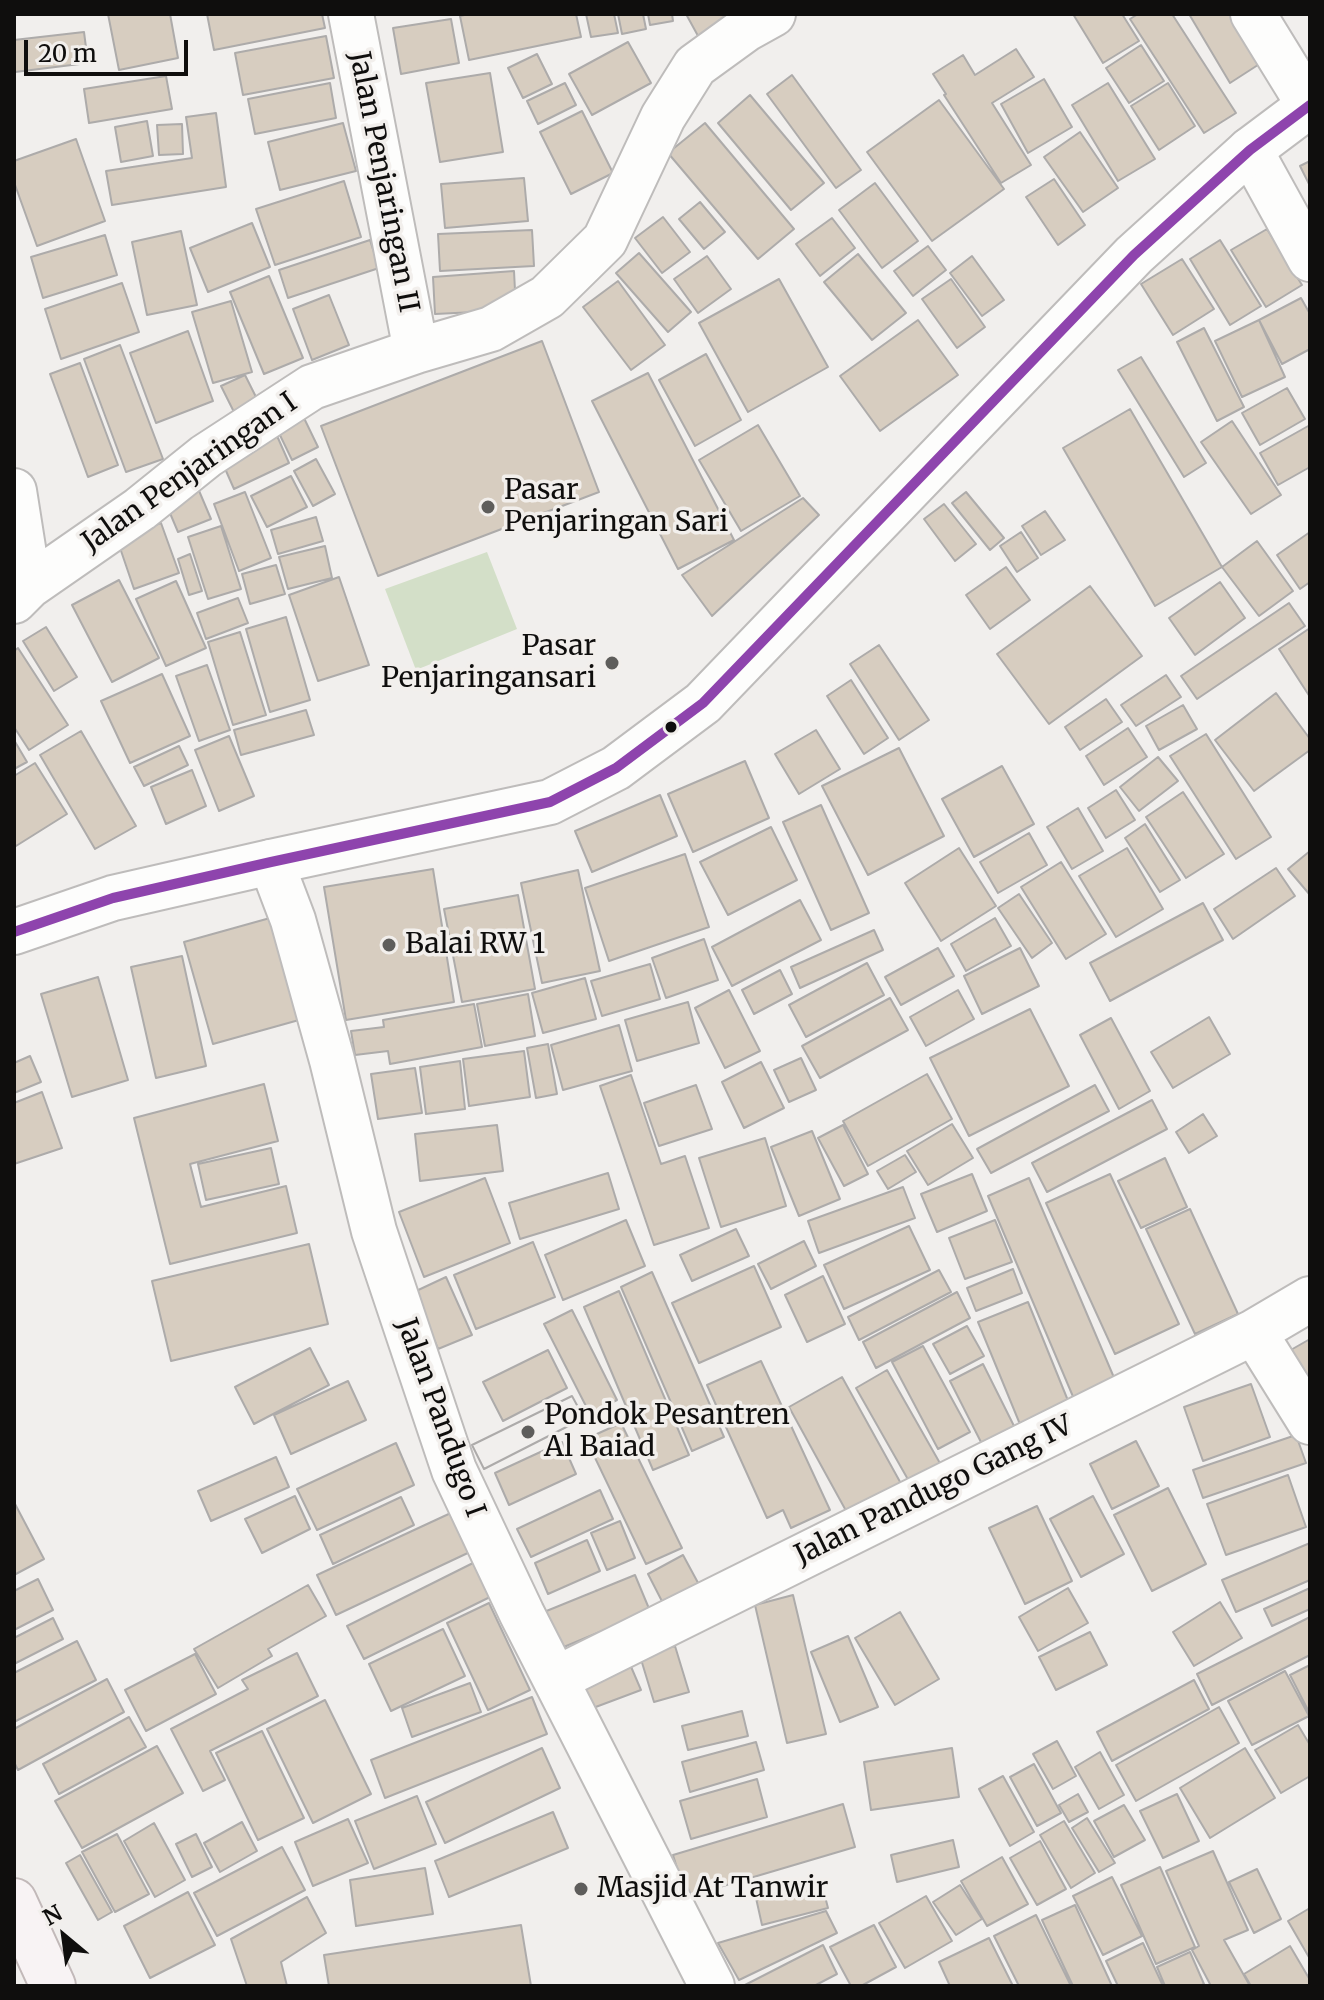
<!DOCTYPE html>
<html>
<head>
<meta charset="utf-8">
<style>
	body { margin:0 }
	#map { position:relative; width:1324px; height:2000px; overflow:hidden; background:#f1efed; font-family:Merriweather,serif }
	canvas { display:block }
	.frame { position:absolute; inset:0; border:16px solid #0f0e0d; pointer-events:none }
	.north { position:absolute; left:24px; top:1896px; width:80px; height:80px; -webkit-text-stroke:6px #f2efec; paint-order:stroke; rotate:331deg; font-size:22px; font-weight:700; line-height:32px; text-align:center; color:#0f0e0d }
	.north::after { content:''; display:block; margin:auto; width:28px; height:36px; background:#0f0e0d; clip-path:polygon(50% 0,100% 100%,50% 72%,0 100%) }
	.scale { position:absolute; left:24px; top:40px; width:164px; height:36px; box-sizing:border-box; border:4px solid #0f0e0d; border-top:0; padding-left:10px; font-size:24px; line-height:28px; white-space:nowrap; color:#0f0e0d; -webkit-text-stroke:6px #f2efec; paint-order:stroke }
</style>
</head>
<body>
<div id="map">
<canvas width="1324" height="2000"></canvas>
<div class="frame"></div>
<div class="north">N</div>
<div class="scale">20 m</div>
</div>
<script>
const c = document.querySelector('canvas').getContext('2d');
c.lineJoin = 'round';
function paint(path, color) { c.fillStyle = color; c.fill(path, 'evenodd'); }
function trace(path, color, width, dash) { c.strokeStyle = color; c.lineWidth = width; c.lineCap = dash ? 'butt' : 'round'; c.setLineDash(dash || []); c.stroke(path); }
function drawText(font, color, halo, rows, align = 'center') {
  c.font = font + ' Merriweather,serif'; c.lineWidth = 7; c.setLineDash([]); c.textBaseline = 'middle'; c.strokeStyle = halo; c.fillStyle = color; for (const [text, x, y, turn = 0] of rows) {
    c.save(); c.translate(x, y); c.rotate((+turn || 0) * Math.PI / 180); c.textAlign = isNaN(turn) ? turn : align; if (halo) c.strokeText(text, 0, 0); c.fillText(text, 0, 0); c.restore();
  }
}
paint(new Path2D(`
	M487,552L517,629L416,670L385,589Z`), '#d3dfc8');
const building = new Path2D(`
	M108,14H170L178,58L119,70Z
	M207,14H322L325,28L214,50Z
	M469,14H576L581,37L469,60L460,16Z
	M586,14H614L618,33L591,37Z
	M618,14H643L646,29L622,34Z
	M648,14H672L673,21L650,25Z
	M686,14H760L703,45Z
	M1073,14H1122L1139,41L1103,63Z
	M1138,14H1172L1236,113L1204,133L1130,19Z
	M1189,14H1232L1261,63L1230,83Z
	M451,19L459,63L401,74L393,28Z
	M84,32L88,63L15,72L14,40Z
	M326,36L334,78L243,95L235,53Z
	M628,42L651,83L592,115L569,74Z
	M1141,45L1164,81L1129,103L1106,68Z
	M1016,49L1034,77L992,103L1031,165L1001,183L944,95L946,94L933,74L963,55L975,75Z
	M537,54L552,84L523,98L508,68Z
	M490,73L503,152L440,162L426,83Z
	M792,75L861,170L836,188L767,94Z
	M166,76L172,109L89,123L84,89Z
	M1044,79L1072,127L1028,153L1001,104Z
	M330,83L336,118L255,134L248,99Z
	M565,83L576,105L538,124L527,101Z
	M1108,83L1155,159L1118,181L1072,105Z
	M1168,83L1195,126L1159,150L1131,106Z
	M750,95L824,183L791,210L718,123Z
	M939,100L1004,189L932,241L867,152Z
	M582,111L613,173L571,194L540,132Z
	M216,113L226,187L112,205L106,171L192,158L186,117Z
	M147,121L153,156L121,162L115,127Z
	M343,123L356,171L280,190L268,142Z
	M705,123L794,229L758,259L668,153Z
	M182,124L183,154L159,155L157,125Z
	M1080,132L1118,188L1083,212L1044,157Z
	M76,139L105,221L37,246L14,182V161Z
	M1310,161V186L1300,166Z
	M524,178L528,221L445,228L441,184Z
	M1054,179L1085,225L1058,245L1026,197Z
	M344,181L361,237L275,265L256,209Z
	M875,183L918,241L882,268L839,210Z
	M700,202L725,232L704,249L679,219Z
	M663,217L690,252L662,273L635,238Z
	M832,218L855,248L820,276L796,244Z
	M252,223L270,267L208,292L190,248Z
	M1267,229L1302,285L1266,307L1231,250Z
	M532,230L534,266L440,271L438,234Z
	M181,231L197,305L147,315L132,242Z
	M105,235L117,275L43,298L31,257Z
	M370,240L379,268L288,298L279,270Z
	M1220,240L1261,306L1230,325L1190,259Z
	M928,246L946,270L913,296L894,271Z
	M639,253L691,312L668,332L616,273Z
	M858,254L906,313L872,340L824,282Z
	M707,256L731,289L698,313L674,279Z
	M972,256L1004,300L982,316L950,273Z
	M1182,259L1214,309L1173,335L1141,284Z
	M514,271L516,310L435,314L433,277Z
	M269,276L303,358L264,374L230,292Z
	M779,279L828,367L748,412L699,323Z
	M951,279L985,327L957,348L922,299Z
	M618,281L665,345L631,370L583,307Z
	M122,283L139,332L61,359L45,309Z
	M329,295L349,345L312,360L293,309Z
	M1301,298L1310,314V349L1282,364L1259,320Z
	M231,301L252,372L213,383L192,312Z
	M918,320L958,375L880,431L840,376Z
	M1259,320L1285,377L1242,397L1215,341Z
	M1204,328L1244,407L1217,421L1177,342Z
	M188,331L213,401L156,423L130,353Z
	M542,341L599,492L378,576L321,426Z
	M120,345L163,459L126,472L84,359Z
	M706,354L741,420L695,446L659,380Z
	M1141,357L1206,463L1184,477L1118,370Z
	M80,363L118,465L88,477L50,374Z
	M648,373L734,540L678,569L592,401Z
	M245,375L260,405L236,416L221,386Z
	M1287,388L1305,419L1260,445L1242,413Z
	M1130,409L1222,567L1155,606L1063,448Z
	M303,416L318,447L292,460L277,429Z
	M1232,421L1281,495L1251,514L1201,442Z
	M758,425L800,496L741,531L699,460Z
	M1310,425V467L1278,485L1260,453Z
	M274,429L289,463L234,489L219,455Z
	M316,459L335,494L313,506L294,471Z
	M291,476L307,507L267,527L251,496Z
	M197,486L211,519L178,532L164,499Z
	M245,492L271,558L239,571L214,504Z
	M966,492L1004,538L990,550L952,503Z
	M803,498L819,515L712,616L682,575Z
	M944,504L976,544L955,561L924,519Z
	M1045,511L1065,540L1041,555L1022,526Z
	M316,517L323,541L278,554L271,530Z
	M161,523L179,573L134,589L117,539Z
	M221,526L241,589L208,599L188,537Z
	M1021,532L1038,558L1017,572L1000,546Z
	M1310,532V582L1300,589L1277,555Z
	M1257,541L1293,591L1259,616L1222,567Z
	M325,546L332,578L288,589L279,557Z
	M190,554L202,591L189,595L178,559Z
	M276,565L285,594L250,604L242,574Z
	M1006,567L1030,600L990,629L966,595Z
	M339,577L369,665L318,681L289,595Z
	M119,580L159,658L112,682L72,605Z
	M176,581L206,648L166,666L136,599Z
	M1220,582L1245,618L1195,655L1169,618Z
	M1090,586L1142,656L1049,724L997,654Z
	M238,598L248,623L206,639L197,613Z
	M1289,603L1305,626L1197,699L1181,676Z
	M286,617L310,700L270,712L246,629Z
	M46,627L77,677L54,691L23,641Z
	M1310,628V697L1279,649Z
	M240,632L266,715L233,725L208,642Z
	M879,645L929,720L899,740L850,664Z
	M18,648L68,725L29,750L14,727V651Z
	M207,665L230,730L199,741L176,676Z
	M162,674L190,736L130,763L101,701Z
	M1166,675L1181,697L1136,726L1121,705Z
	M851,680L888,738L864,754L827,696Z
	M1276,693L1310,739V750L1254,791L1215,740Z
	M1106,699L1122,722L1080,750L1065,727Z
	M1183,705L1197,729L1159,750L1146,726Z
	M306,710L314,735L241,755L234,730Z
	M1128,728L1147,757L1104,785L1086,756Z
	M816,730L840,769L799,794L775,754Z
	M81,731L136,826L95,849L40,755Z
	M1206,734L1271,837L1236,859L1170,756Z
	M229,736L254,796L219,811L195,750Z
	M14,740L27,762L14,769Z
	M179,746L188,765L144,786L134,767Z
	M899,748L944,836L868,875L822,786Z
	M1158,757L1178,781L1139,811L1120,787Z
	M745,761L769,818L693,852L668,794Z
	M35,763L67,814L16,846L14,843V776Z
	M1002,766L1034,824L974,857L942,799Z
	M192,770L206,806L166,824L151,787Z
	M1116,790L1135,820L1106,838L1088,808Z
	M1183,792L1224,854L1186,878L1146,817Z
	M660,795L677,836L592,872L575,831Z
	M821,805L869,913L831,930L783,822Z
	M1078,808L1103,851L1072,869L1047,827Z
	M1145,824L1180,880L1160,892L1125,838Z
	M771,827L797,880L728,915L700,862Z
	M1029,833L1047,865L998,893L980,862Z
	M959,848L996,906L941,941L905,883Z
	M1127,848L1163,909L1116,937L1079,876Z
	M1310,851V895L1288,869Z
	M685,854L709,927L609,961L585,888Z
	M1061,862L1106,934L1066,959L1021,887Z
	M1276,868L1295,896L1233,939L1214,909Z
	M433,869L454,1002L346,1020L324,887Z
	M578,870L600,971L542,983L521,883Z
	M1019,894L1052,943L1032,958L998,908Z
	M518,895L535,989L462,1002L444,909Z
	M800,900L821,940L732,986L712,947Z
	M1203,903L1223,940L1110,1001L1090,963Z
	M270,918L299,1020L213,1044L184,942Z
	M995,918L1011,946L966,971L951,944Z
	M874,930L883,950L800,988L791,967Z
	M704,939L718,980L666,998L652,958Z
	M938,948L954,976L901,1005L885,977Z
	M1020,948L1039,986L982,1014L964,976Z
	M182,956L206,1066L156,1078L131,967Z
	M867,963L884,995L806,1037L789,1005Z
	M650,964L660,999L602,1016L591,981Z
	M780,970L792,994L754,1014L742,990Z
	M98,977L128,1080L72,1097L41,994Z
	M585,978L596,1019L543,1033L532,993Z
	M729,990L760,1051L725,1068L695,1008Z
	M958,990L974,1019L926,1046L910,1017Z
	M528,994L535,1036L485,1046L477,1004Z
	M890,998L908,1030L820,1078L802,1046Z
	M688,1002L699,1043L637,1061L625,1020Z
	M474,1004L482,1047L390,1064L388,1051L355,1055L351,1031L384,1027L383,1020Z
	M1030,1009L1069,1086L969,1136L930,1058Z
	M1209,1017L1230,1054L1173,1088L1151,1052Z
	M1111,1018L1150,1091L1119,1109L1080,1035Z
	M619,1025L632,1071L563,1090L551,1045Z
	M548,1044L557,1094L536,1098L527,1048Z
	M524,1051L530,1097L469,1106L463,1059Z
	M30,1056L41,1082L14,1093V1063Z
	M801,1058L816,1090L789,1102L774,1070Z
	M460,1061L465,1109L426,1114L420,1067Z
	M761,1062L784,1108L744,1128L722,1082Z
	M415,1068L422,1113L378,1119L371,1074Z
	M927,1074L952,1119L868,1166L843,1121Z
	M631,1075L661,1164L685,1156L709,1228L654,1245L600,1086Z
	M264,1084L278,1141L190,1164L201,1207L286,1186L297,1233L170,1264L134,1118Z
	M696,1085L712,1129L659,1146L644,1103Z
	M1095,1085L1109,1111L991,1173L977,1149Z
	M42,1092L62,1148L14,1164V1103Z
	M1152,1100L1167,1129L1047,1192L1032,1163Z
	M1203,1114L1217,1136L1189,1153L1176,1132Z
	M952,1124L973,1158L928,1185L907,1151Z
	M497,1125L503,1171L420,1181L415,1134Z
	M843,1125L868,1174L844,1186L818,1138Z
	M812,1131L840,1199L799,1216L771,1147Z
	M765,1138L786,1206L721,1227L699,1158Z
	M271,1148L279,1184L206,1200L198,1164Z
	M905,1155L916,1172L888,1189L877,1171Z
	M1165,1158L1187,1207L1141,1228L1118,1181Z
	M608,1173L619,1209L520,1239L509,1203Z
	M972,1174L987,1211L937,1232L921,1194Z
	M1110,1174L1179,1324L1115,1354L1046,1203Z
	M485,1178L510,1243L424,1277L399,1212Z
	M1029,1178L1118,1387L1077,1406L988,1196Z
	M903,1187L915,1218L819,1253L808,1221Z
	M1190,1209L1238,1314L1195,1334L1146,1229Z
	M626,1220L645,1266L563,1300L545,1255Z
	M995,1220L1012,1262L965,1279L949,1238Z
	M909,1226L930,1270L844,1309L824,1265Z
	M736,1229L749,1256L692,1281L680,1255Z
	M804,1241L816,1266L771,1289L758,1264Z
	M533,1242L555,1297L476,1329L454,1275Z
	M309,1244L328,1324L171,1361L152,1281Z
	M754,1266L781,1327L699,1363L672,1303Z
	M1013,1269L1022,1293L976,1311L967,1288Z
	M939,1270L951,1292L859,1340L848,1317Z
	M652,1272L724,1437L692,1451L621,1287Z
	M823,1276L845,1324L807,1342L785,1295Z
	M446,1277L472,1335L438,1349L414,1292Z
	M619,1291L689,1455L653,1470L584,1307Z
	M957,1292L970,1318L876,1368L863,1342Z
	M1028,1302L1073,1413L1024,1434L978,1322Z
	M572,1310L617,1400L590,1414L544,1324Z
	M967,1326L984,1356L950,1374L933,1344Z
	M1310,1339V1387L1289,1351Z
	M923,1346L970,1432L938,1449L892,1362Z
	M310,1348L329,1385L254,1424L235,1387Z
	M548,1350L567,1388L503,1421L483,1382Z
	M761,1361L830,1510L791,1528L783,1510L767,1518L707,1385Z
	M983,1364L1019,1436L986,1452L950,1381Z
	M887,1370L941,1465L910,1483L856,1388Z
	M842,1377L904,1489L850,1518L789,1407Z
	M348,1381L366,1420L291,1454L274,1415Z
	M1251,1384L1270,1437L1203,1461L1184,1407Z
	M572,1396L584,1418L484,1469L472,1445Z
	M572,1396L584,1418L484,1469L472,1445Z
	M621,1423L682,1548L646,1564L586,1439Z
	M1296,1435L1306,1463L1203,1498L1193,1470Z
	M1136,1441L1159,1486L1112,1509L1090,1464Z
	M562,1442L576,1474L509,1505L495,1473Z
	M396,1443L414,1485L317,1530L297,1489Z
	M276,1457L289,1487L211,1521L198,1491Z
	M1288,1475L1306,1527L1226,1555L1207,1504Z
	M1168,1488L1206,1564L1152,1591L1114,1515Z
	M600,1490L613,1519L531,1557L517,1529Z
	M295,1496L310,1529L262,1553L245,1519Z
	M1093,1496L1124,1554L1081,1577L1050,1519Z
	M401,1497L414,1525L333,1564L320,1535Z
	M14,1502L44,1559L14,1575Z
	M1037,1506L1072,1581L1025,1604L989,1528Z
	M453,1512L472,1551L336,1615L317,1575Z
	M620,1521L635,1558L607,1570L591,1533Z
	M587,1540L600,1571L548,1594L535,1563Z
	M1310,1543V1580L1236,1612L1222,1580Z
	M683,1555L703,1592L667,1611L648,1574Z
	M473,1563L490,1597L364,1659L347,1626Z
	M635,1575L650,1611L559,1649L544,1612Z
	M38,1579L53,1610L14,1630V1591Z
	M308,1585L326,1616L268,1649L272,1656L218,1688L194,1649Z
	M1068,1588L1088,1623L1038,1651L1019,1617Z
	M1310,1588V1609L1272,1626L1264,1609Z
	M793,1595L826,1734L787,1743L755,1605Z
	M1220,1602L1242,1638L1194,1666L1173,1632Z
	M489,1603L530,1690L488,1710L447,1623Z
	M900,1612L939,1679L895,1705L855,1638Z
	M1310,1617V1655L1212,1705L1197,1674Z
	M53,1618L63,1639L14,1664V1638Z
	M443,1629L465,1676L391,1711L369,1664Z
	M1090,1632L1107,1665L1056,1690L1039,1657Z
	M848,1636L878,1707L840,1722L811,1652Z
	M77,1641L96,1680L14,1722V1673Z
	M675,1646L689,1692L654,1702L640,1656Z
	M297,1653L318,1696L210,1751L225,1780L203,1791L171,1729L248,1689L242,1680Z
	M195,1654L216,1694L146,1731L125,1690Z
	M629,1662L641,1690L593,1708L582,1680Z
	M1310,1665V1714L1290,1675Z
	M1285,1671L1309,1716L1252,1745L1228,1701Z
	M107,1679L124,1712L18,1770L14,1762V1729Z
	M1194,1680L1209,1709L1112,1761L1097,1732Z
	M470,1683L481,1712L412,1737L402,1708Z
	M532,1697L547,1734L385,1798L371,1760Z
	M325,1700L371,1794L313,1823L267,1729Z
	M1219,1707L1239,1743L1136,1801L1116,1765Z
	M742,1711L748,1736L688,1750L682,1726Z
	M129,1717L146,1747L59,1794L43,1764Z
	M1298,1725L1310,1745V1776L1281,1793L1255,1750Z
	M262,1731L304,1818L258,1840L216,1753Z
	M1057,1741L1076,1776L1053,1789L1033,1754Z
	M756,1742L764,1770L690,1792L682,1762Z
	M157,1746L183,1793L82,1848L55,1801Z
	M542,1748L560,1788L445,1843L426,1802Z
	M952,1748L959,1797L871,1810L864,1762Z
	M1245,1748L1275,1798L1210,1838L1180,1788Z
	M1100,1752L1124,1795L1099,1809L1075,1767Z
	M1034,1764L1061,1813L1037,1826L1010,1777Z
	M1003,1776L1034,1832L1010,1846L979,1789Z
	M757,1779L767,1817L691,1839L680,1801Z
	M1078,1794L1088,1812L1069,1822L1059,1805Z
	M1177,1794L1199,1841L1163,1858L1140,1811Z
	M417,1796L436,1844L374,1869L355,1821Z
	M843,1804L855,1847L686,1897L673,1855Z
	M1124,1805L1145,1840L1114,1857L1094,1821Z
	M553,1812L568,1848L449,1897L435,1861Z
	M1087,1818L1115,1863L1099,1872L1072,1828Z
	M348,1819L368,1863L313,1886L295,1842Z
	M1064,1821L1095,1873L1071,1888L1040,1835Z
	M242,1822L257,1851L220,1872L204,1843Z
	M154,1823L185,1880L155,1897L124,1841Z
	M117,1834L149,1894L115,1912L82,1852Z
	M196,1834L212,1867L192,1877L176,1844Z
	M953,1840L959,1867L897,1882L891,1855Z
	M1040,1841L1066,1889L1037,1905L1010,1858Z
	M282,1847L305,1890L217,1936L194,1893Z
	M1213,1851L1248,1930L1224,1940L1250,1986H1211L1192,1950L1199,1946L1166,1871Z
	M80,1855L112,1912L98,1920L66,1863Z
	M1002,1857L1028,1904L987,1926L961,1881Z
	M1160,1867L1195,1947L1156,1964L1121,1885Z
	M425,1868L433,1914L356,1926L350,1880Z
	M1257,1869L1281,1919L1254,1933L1229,1882Z
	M1112,1877L1142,1936L1103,1955L1073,1896Z
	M821,1881L828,1908L762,1925L756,1898Z
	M960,1885L982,1919L956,1935L933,1902Z
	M188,1892L215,1945L150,1978L124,1926Z
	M926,1896L952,1941L905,1968L879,1923Z
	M307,1897L326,1933L281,1962L287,1986H247L231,1939Z
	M1075,1905L1112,1986H1073L1042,1920Z
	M1310,1908V1959L1288,1921Z
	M826,1911L837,1933L739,1980L718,1943Z
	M1036,1915L1071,1986H1019L994,1936Z
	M521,1925L531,1986H329L324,1955Z
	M874,1925L896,1967L861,1986H851L830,1947Z
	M989,1938L1013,1986H950L939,1962Z
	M1143,1943L1163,1986H1118L1106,1961Z
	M823,1945L837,1974L814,1986H743Z
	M1290,1946L1310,1980V1986H1251L1244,1974Z
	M1190,1952L1204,1984L1200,1986H1165L1157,1967Z`);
paint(building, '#d7cdc0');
trace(building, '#adabaa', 2);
const street = new Path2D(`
	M351,14L416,351
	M1253,14L1309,105
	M1250,150L1310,259
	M14,491L29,586
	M14,601L29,586L140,509L206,456L312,387L416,351L491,329L547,297L605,240L663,117L695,66L746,29L773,14
	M271,862L293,920L332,1060L374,1231L454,1470L522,1614L712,1986
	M1254,1332L1310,1422
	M556,1679L1254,1332L1310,1299`);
const secondary = new Path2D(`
	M14,932L113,898L271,862L550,802L616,768L703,703L1134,255L1250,150L1310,105`);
const primary = new Path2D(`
	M14,1901L53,1986`);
trace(street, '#bebcbb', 48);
trace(secondary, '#bebcbb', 48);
trace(primary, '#c2b9b9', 48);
trace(street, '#fdfdfc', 44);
trace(secondary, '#fdfdfc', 44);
trace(primary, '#f8f3f4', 44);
trace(new Path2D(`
	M14,932L113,898L271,862L550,802L616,768L703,703L1134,255L1250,150L1310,105`), '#8e44ad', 10);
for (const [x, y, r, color] of [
	[488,507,8,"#5e5d5b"],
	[612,663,8,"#5e5d5b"],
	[671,727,7,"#0f0e0d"],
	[389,945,8,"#5e5d5b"],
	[528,1432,8,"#5e5d5b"],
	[581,1889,8,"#5e5d5b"]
]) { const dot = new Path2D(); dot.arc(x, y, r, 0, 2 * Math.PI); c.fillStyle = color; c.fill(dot); trace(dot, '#f2efec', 3); }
drawText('28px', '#0f0e0d', '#f2efec', [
	["Jalan Penjaringan II",383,182,79],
	["Jalan Penjaringan I",190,473,-35],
	["Jalan Pandugo I",440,1418,70],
	["Jalan Pandugo Gang IV",934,1491,-26]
]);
drawText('28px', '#0f0e0d', '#f2efec', [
	["Pasar",504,491],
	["Penjaringan Sari",504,523],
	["Pasar",596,647,"right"],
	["Penjaringansari",596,679,"right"],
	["Balai RW 1",405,945],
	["Pondok Pesantren",544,1416],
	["Al Baiad",544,1448],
	["Masjid At Tanwir",597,1889]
], 'left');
</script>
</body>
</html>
